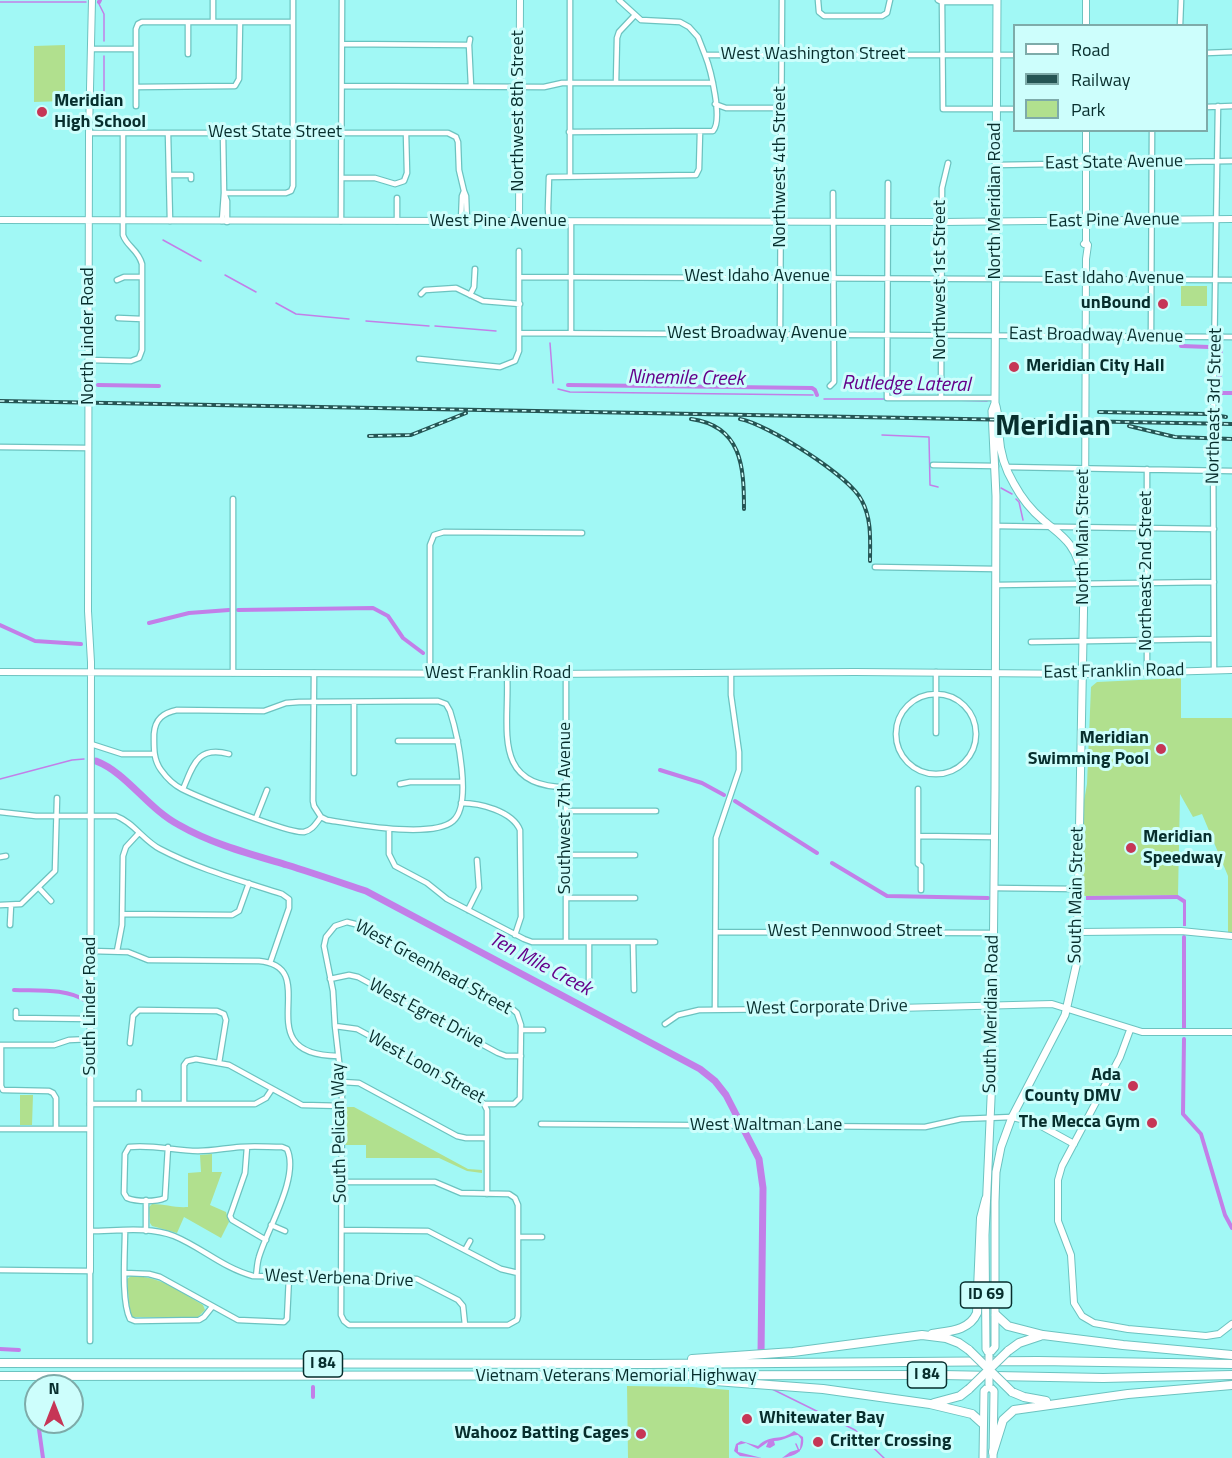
<!DOCTYPE html>
<html>
<head>
<meta charset="utf-8">
<style>
	body { margin:0 }
	#map { position:relative; width:1232px; height:1458px; overflow:hidden; background:#a1f8f5; font-family:"Titillium Web",sans-serif }
	canvas { display:block }
	.legend { position:absolute; left:1013px; top:24px; width:195px; height:108px; box-sizing:border-box; background:#cdfefc; border:2px solid #7eaba9; margin:0; padding:8px 10px; list-style:none; font-size:18px; color:#072e2d }
	.legend li { display:flex; align-items:center; gap:12px; height:30px }
	.legend b { width:30px; border:2px solid #7eaba9 }
	.north { position:absolute; left:24px; top:1374px; width:60px; height:60px; box-sizing:border-box; background:#cdfefc; border:2px solid #7eaba9; border-radius:50%; rotate:0deg; font-size:16px; font-weight:700; line-height:24px; text-align:center; color:#072e2d }
	.north::after { content:''; display:block; margin:auto; width:21px; height:27px; background:#c63656; clip-path:polygon(50% 0,100% 100%,50% 72%,0 100%) }
</style>
</head>
<body>
<div id="map">
<canvas width="1232" height="1458"></canvas>
<ul class="legend">
<li><b style="height:8px;background:#fff"></b>Road</li>
<li><b style="height:8px;background:#255554"></b>Railway</li>
<li><b style="height:16px;background:#b1e08e"></b>Park</li>
</ul>
<div class="north">N</div>
</div>
<script>
const c = document.querySelector('canvas').getContext('2d');
c.lineJoin = 'round';
function paint(path, color) { c.fillStyle = color; c.fill(path, 'evenodd'); }
function trace(path, color, width, dash) { c.strokeStyle = color; c.lineWidth = width; c.lineCap = dash ? 'butt' : 'round'; c.setLineDash(dash || []); c.stroke(path); }
function drawText(font, color, halo, rows, align = 'center') {
  c.font = font + ' "Titillium Web",sans-serif'; c.lineWidth = 6; c.setLineDash([]); c.textBaseline = 'middle'; c.strokeStyle = halo; c.fillStyle = color; for (const [text, x, y, turn = 0] of rows) {
    c.save(); c.translate(x, y); c.rotate((+turn || 0) * Math.PI / 180); c.textAlign = isNaN(turn) ? turn : align; if (halo) c.strokeText(text, 0, 0); c.fillText(text, 0, 0); c.restore();
  }
}
paint(new Path2D(`
	M65,45V101L34,102V46Z
	M1181,286H1207V306H1181Z
	M1181,678V718H1232V933H1228V876L1202,814L1193,817L1180,794L1178,895L1082,896L1084,801L1087,784L1091,687L1097,682Z
	M20,1095H33L32,1125H20Z
	M345,1107H354L468,1169L482,1170V1173L467,1171L439,1158H366V1145H345Z
	M212,1154V1172H222L210,1205L226,1212L229,1222L221,1238L184,1217L177,1233L152,1226L150,1223L149,1207L152,1204C165,1204 175,1208 188,1207V1173L201,1172L200,1155Z
	M131,1276C161,1276 179,1291 203,1305L205,1310L198,1317L192,1318L132,1317L130,1314L127,1279Z
	M627,1386L692,1387L729,1390V1458H628Z`), '#b1e08e');
paint(new Path2D(`
	M1178,895L1186,900V926H1183V903L1177,899L1086,900V896Z
	M794,1431L803,1437C805,1452 795,1456 782,1458L790,1452L800,1449L801,1439L798,1435C789,1435 785,1441 774,1441L775,1445L770,1448L766,1447L768,1442L758,1449L746,1443L738,1445V1452L762,1458L740,1456L734,1451L736,1444L741,1441L758,1446C771,1433 781,1442 794,1431Z`), '#c27fe8');
trace(new Path2D(`
	M0,2H86
	M98,2L104,14V41
	M101,107L104,102V56
	M163,240L201,261
	M225,275L256,292
	M276,303L296,314L349,319
	M366,321L429,326
	M435,326L496,331
	M550,343L553,383
	M558,389L570,392L813,395
	M824,399H887
	M952,400L987,401
	M882,435L929,437L930,485L938,487
	M1001,488L1012,494
	M1016,499L1019,502L1023,520
	M0,779L72,760L84,759
	M772,1389L855,1430L884,1458
	M796,1444L799,1451`), '#c27fe8', 1.5);
trace(new Path2D(`
	M99,2L100,0
	M526,217H532
	M1181,346L1209,347
	M1218,347L1221,348L1220,357
	M1220,361L1219,390L1222,393H1232
	M98,385L159,386
	M568,385L812,388L815,390L817,395
	M238,610L373,608L388,616L403,638L423,653
	M149,623L189,613L229,610
	M0,625L35,641L81,644
	M660,770L702,783L724,795
	M735,801L817,853
	M832,863L887,896L988,898
	M14,990C38,991 66,988 86,1001
	M1184,1028V937
	M1184,1039L1183,1114L1201,1134L1225,1215L1232,1228
	M0,1349L19,1350
	M313,1397V1387
	M38,1422L43,1458`), '#c27fe8', 4);
trace(new Path2D(`
	M96,761C127,773 147,808 179,825C212,844 250,854 287,865C313,873 339,882 366,891L700,1069L715,1081L726,1095L759,1159L763,1188L761,1354`), '#c27fe8', 7);
const street = new Path2D(`
	M619,0L641,20L680,22L689,27L698,37L705,55H1014
	M818,0L819,12L824,16H882L887,13L890,0
	M938,0L942,2H997
	M942,0L943,109H1014
	M213,22V0
	M1180,26L1181,0
	M470,39L469,45L471,86
	M342,44L469,45
	M91,49H136
	M1206,53L1232,52
	M188,54V22
	M616,83L617,38L619,32L635,15
	M342,86L544,87L562,83H713
	M136,87L235,86L239,79L240,22
	M715,104L726,108H781
	M136,106V29L138,24L142,22H293
	M1206,107L1232,106
	M569,132L713,131C723,120 711,70 705,55
	M89,133H448L456,137
	M168,133L170,221
	M223,134L224,193H286L291,191L293,186V0
	M456,137L458,142L459,170L464,191
	M997,165L1232,161
	M169,175H191V179
	M570,175V0
	M342,178H375L395,184L404,181L407,173L406,133
	M888,183L887,398H995
	M222,221L224,193L227,201V222
	M341,221L342,0
	M397,221V198
	M461,221L462,196L464,191L466,196L467,221
	M549,222L548,209L549,177L696,175L699,169L700,132
	M571,222V333
	M519,277L1232,280
	M117,280L124,277H142
	M421,294L425,290L456,288L483,301L520,304
	M470,295L474,287L475,269
	M118,318L142,319
	M519,333L1232,337
	M780,335L782,0
	M1151,336L1152,130
	M419,359L500,367L515,361L519,351V251
	M89,360L131,361L139,358L142,350V264C138,249 127,247 123,235V133
	M830,386L834,382L833,193
	M941,398L942,188L948,163
	M0,447L88,448
	M933,465L996,466
	M1006,467L1232,471
	M1147,469V672
	M996,526L1214,529
	M875,567L996,569
	M996,585L1214,582
	M1031,642L1214,639
	M1214,670L1213,426L1218,106
	M233,673V499
	M314,673L313,801L314,806L321,817
	M430,674V545L434,535L444,532L582,533
	M507,674C510,726 490,787 566,787
	M896 734a40 40 0 1 1 80 0a40 40 0 1 1-80 0Z
	M438,701L446,704L450,711C457,733 473,804 453,821C432,839 353,824 327,820L321,817C316,823 313,830 304,832C289,834 198,797 182,789C174,785 166,777 161,770C153,759 154,747 154,734C155,719 163,713 177,710L264,711L286,703L299,702Z
	M936,733V672
	M398,741H458
	M91,744L122,754H154
	M354,773V702
	M400,784L410,782H461
	M183,789C193,766 197,745 229,754
	M918,789V864L921,866V890
	M461,803C480,803 512,811 520,830L521,917L515,935
	M566,811H656
	M0,812L36,816H116C133,822 144,841 160,849C198,869 242,881 282,894L289,899V908L270,963
	M256,818L267,790
	M389,829V854L395,866L427,883L447,899L524,939L532,942H655
	M918,836L994,837
	M566,855H635
	M0,857L6,856
	M39,888L51,901
	M994,888L1078,889
	M566,898H635
	M0,905L21,904L55,871L57,798
	M468,910L479,888L477,860
	M123,914L232,915L239,911L249,883
	M10,925L11,905
	M716,932L993,933
	M566,942V674
	M633,942L634,990
	M91,951L128,952L148,960L259,961C326,967 243,1055 338,1056
	M117,951L122,925L123,856L126,847L138,834
	M330,979L349,975L358,977L498,1053L506,1056H521
	M586,990L589,982V942
	M715,1009L716,838L739,770V752L731,695V673
	M16,1011V1018L91,1019
	M665,1024L678,1015L699,1010L897,1008
	M335,1026L357,1029L468,1089L484,1104L487,1110V1194
	M521,1030H543
	M130,1043L133,1016L139,1010L217,1011L224,1014L226,1020L219,1063
	M0,1045H54L69,1040L91,1039
	M1,1045V1086L3,1090L49,1091L53,1093L56,1098V1129
	M342,1082L359,1083L457,1136L466,1138H487
	M90,1104H255L266,1098L272,1089
	M139,1104V1092
	M184,1104V1065L187,1061L196,1059L229,1065L302,1105L343,1106
	M541,1124L925,1127L961,1119L1012,1117
	M0,1129H90
	M168,1147L165,1198C156,1202 137,1202 127,1198L124,1193L125,1154L129,1147C152,1144 175,1151 198,1151C213,1151 226,1148 240,1147C254,1146 268,1147 282,1147L287,1149C300,1177 267,1229 259,1257C257,1263 257,1270 256,1276
	M247,1147L245,1173L230,1216L232,1220L266,1240
	M342,1182H435L461,1193L509,1194L515,1198L518,1205V1316L517,1320L508,1325H349L344,1321L341,1315L342,1087L335,1026L333,991L324,946L326,937L335,926L347,922L355,924L510,1007L517,1013L521,1025L520,1098L514,1104H484
	M146,1200V1231
	M271,1225L285,1231
	M342,1230L428,1231L501,1269L518,1273
	M90,1231C117,1231 148,1226 174,1236C201,1247 223,1268 253,1276L417,1279L458,1300L463,1306L465,1325
	M125,1231C125,1252 121,1301 130,1319L135,1321L199,1320L204,1317L212,1307
	M518,1237H542
	M465,1250L470,1241
	M0,1270L90,1271V1341
	M125,1273L149,1274L160,1277L238,1320L284,1322L287,1319L289,1277`);
const secondary = new Path2D(`
	M1086,26V0
	M0,220L942,222L1232,219
	M519,222L520,0
	M1084,244L1086,242V130
	M1084,582L1086,557L1085,523L1086,259L1088,245L1086,242
	M0,672L542,674L855,672L1093,674L1232,670
	M1078,932L1181,931L1232,936
	M897,1008L1052,1004L1142,1032H1232
	M1130,1030L1120,1057L1062,1166L1058,1180V1221L1071,1255L1074,1303L1082,1316L1094,1323L1128,1329L1206,1336L1219,1334L1232,1324
	M1012,1117L1034,1122L1074,1144
	M90,1271L91,662L88,611L89,133L92,0`);
const primary = new Path2D(`
	M995,403C999,414 998,424 999,435C1000,452 1005,469 1014,484C1021,497 1031,510 1043,520C1052,528 1063,535 1070,545C1079,557 1081,570 1084,584L1077,962L1065,1015L1012,1117L1001,1147L996,1172L995,1202V1347L989,1354L986,1349L985,1235L992,1076L995,789L996,496L992,411L995,403L997,0
	M983,1458L984,1391L989,1386L994,1391L993,1458`);
const highway = new Path2D(`
	M996,1315L1008,1326L1043,1335L1123,1345L1232,1355
	M932,1334C949,1331 969,1331 977,1313L981,1218L986,1199
	M1008,1351L1019,1343L1040,1336
	M692,1359L793,1352L922,1335L946,1338L959,1343L969,1350
	M0,1363L647,1364L1038,1361L1232,1364
	M0,1376L942,1375L1103,1378L1232,1375
	M715,1381L823,1389L930,1404L972,1414L982,1423
	M1012,1392L1024,1397L1046,1401
	M934,1403L960,1396L969,1389
	M993,1452L1003,1420L1014,1410L1128,1394L1232,1385`);
trace(street, '#6cc3c0', 7);
trace(secondary, '#6cc3c0', 8);
trace(primary, '#6cc3c0', 9);
trace(highway, '#6cc3c0', 10);
trace(street, '#fff', 4.5);
trace(secondary, '#fff', 6);
trace(primary, '#fff', 7);
trace(highway, '#fff', 8);
const rail = new Path2D(`
	M0,401L1232,424
	M1099,412L1208,414L1226,417
	M691,419C742,426 744,467 744,509
	M740,419C767,424 850,476 862,501C872,520 870,541 870,561
	M1129,426L1175,437L1232,439
	M369,436L411,435L466,413`);
trace(rail, '#255554', 4);
trace(rail, '#cdfefc', 1.5, [4.5]);
const primaryBridge = new Path2D(`
	M989,1386V1354`);
const highwayBridge = new Path2D(`
	M969,1350L1012,1392
	M969,1389L1008,1351`);
trace(primaryBridge, '#6cc3c0', 9, []);
trace(highwayBridge, '#6cc3c0', 10, []);
trace(primaryBridge, '#fff', 7);
trace(highwayBridge, '#fff', 8);
for (const [x, y, r, color] of [
	[42,112,6,"#c63656"],
	[1163,304,6,"#c63656"],
	[1014,367,6,"#c63656"],
	[1161,749,6,"#c63656"],
	[1131,848,6,"#c63656"],
	[1133,1086,6,"#c63656"],
	[1152,1123,6,"#c63656"],
	[747,1419,6,"#c63656"],
	[641,1434,6,"#c63656"],
	[818,1442,6,"#c63656"]
]) { const dot = new Path2D(); dot.arc(x, y, r, 0, 2 * Math.PI); c.fillStyle = color; c.fill(dot); trace(dot, '#cdfefc', 2); }
for (const [x, y, w] of [
	[986,1295,51],
	[323,1364,39],
	[927,1375,39]
]) { const box = new Path2D(); box.roundRect(x - w / 2, y - 13, w, 26, 4.5); c.fillStyle = '#cdfefc'; c.fill(box); trace(box, '#072e2d', 1.5); }
drawText('bold 16px', '#072e2d', null, [
	["ID 69",986,1295],
	["I 84",323,1364],
	["I 84",927,1375]
]);
drawText('18px', '#072e2d', '#cdfefc', [
	["West Washington Street",813,55],
	["Northwest 8th Street",519,111,-90],
	["West State Street",275,133],
	["East State Avenue",1114,163,-1],
	["Northwest 4th Street",781,167,-90],
	["North Meridian Road",996,201,-90],
	["East Pine Avenue",1114,221,-1],
	["West Pine Avenue",498,222],
	["West Idaho Avenue",757,277],
	["East Idaho Avenue",1114,279],
	["Northwest 1st Street",941,280,-90],
	["West Broadway Avenue",757,334],
	["North Linder Road",89,336,-90],
	["East Broadway Avenue",1096,336,1],
	["Northeast 3rd Street",1215,406,-89],
	["North Main Street",1084,537,-90],
	["Northeast 2nd Street",1147,571,-90],
	["East Franklin Road",1114,672,-1],
	["West Franklin Road",498,674],
	["Southwest 7th Avenue",566,808,-90],
	["South Main Street",1077,895,-89],
	["West Pennwood Street",855,932],
	["West Greenhead Street",433,968,29],
	["South Linder Road",91,1006,-90],
	["West Corporate Drive",827,1008,-1],
	["West Egret Drive",426,1014,28],
	["South Meridian Road",992,1014,-89],
	["West Loon Street",426,1068,29],
	["West Waltman Lane",766,1126],
	["South Pelican Way",340,1133,-91],
	["West Verbena Drive",339,1279,2],
	["Vietnam Veterans Memorial Highway",616,1377]
]);
drawText('bold 18px', '#072e2d', '#cdfefc', [
	["Meridian",54,102],
	["High School",54,123],
	["unBound",1151,304,"right"],
	["Meridian City Hall",1026,367],
	["Meridian",1149,739,"right"],
	["Swimming Pool",1149,760,"right"],
	["Meridian",1143,838],
	["Speedway",1143,859],
	["Ada",1121,1076,"right"],
	["County DMV",1121,1097,"right"],
	["The Mecca Gym",1140,1123,"right"],
	["Whitewater Bay",759,1419],
	["Wahooz Batting Cages",629,1434,"right"],
	["Critter Crossing",830,1442]
], 'left');
drawText('italic 20px', '#65008a', '#cdfefc', [
	["Ninemile Creek",686,379,1],
	["Rutledge Lateral",906,385,1],
	["Ten Mile Creek",540,965,28]
]);
drawText('bold 30px', '#072e2d', '#cdfefc', [
	["Meridian",1053,428]
]);
</script>
</body>
</html>
